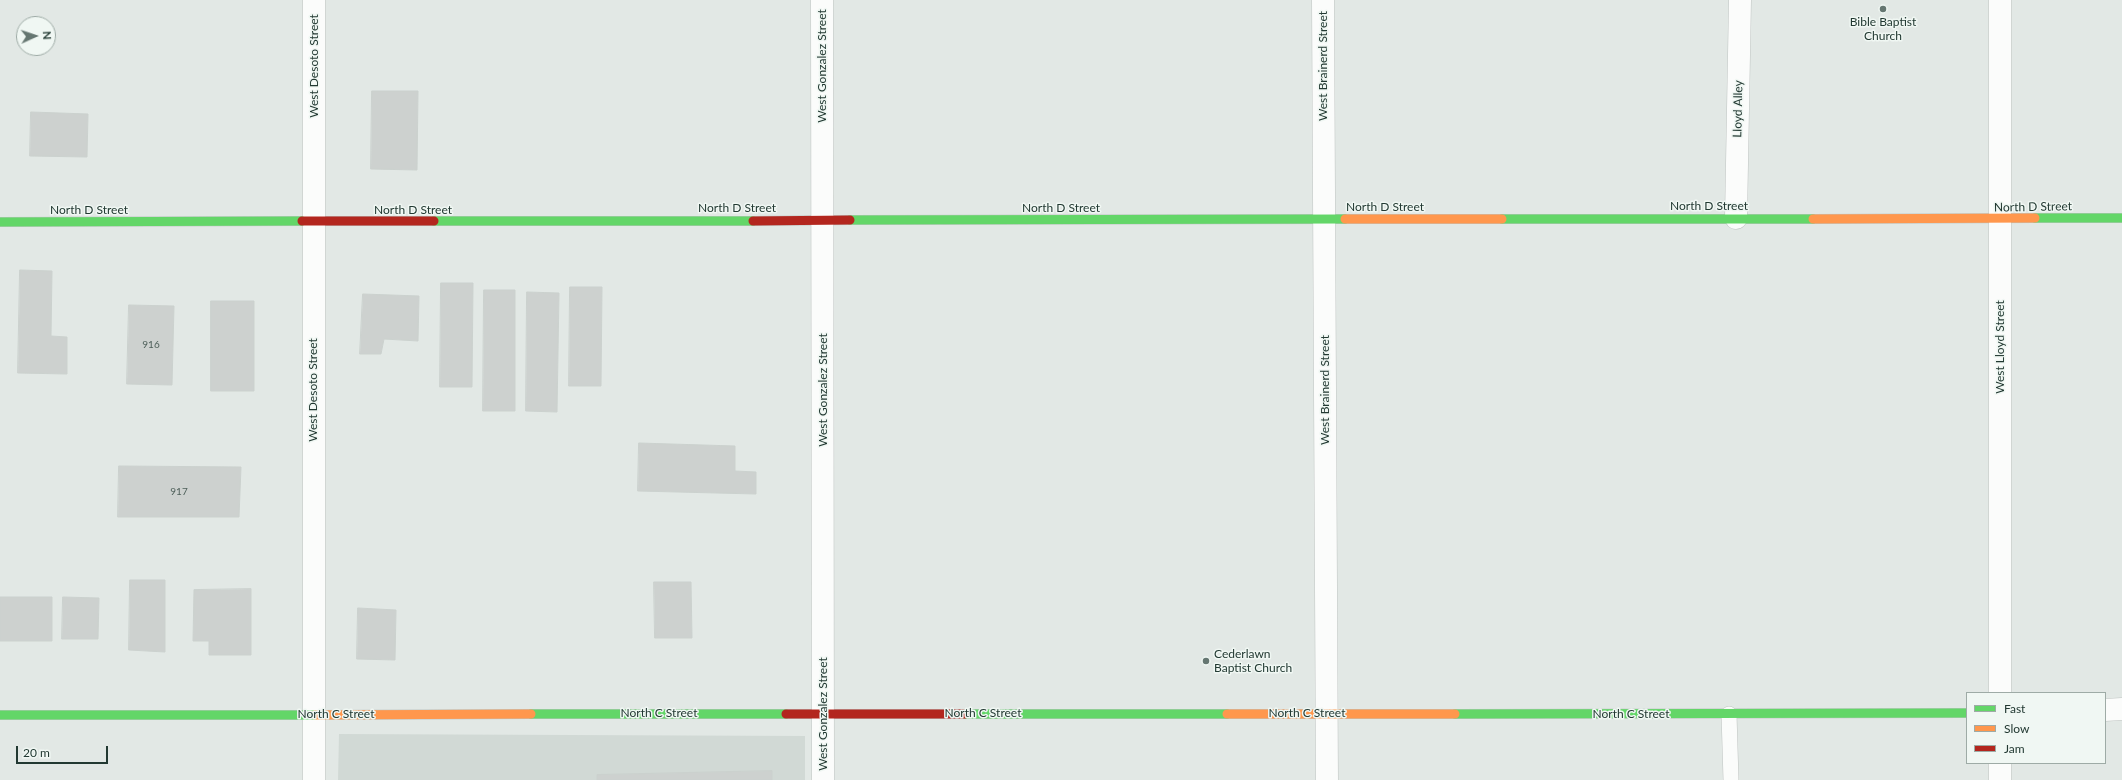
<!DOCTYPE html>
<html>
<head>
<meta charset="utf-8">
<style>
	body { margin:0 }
	#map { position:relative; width:2122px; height:780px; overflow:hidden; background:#e2e8e5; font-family:Lato,sans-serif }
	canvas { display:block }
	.legend { position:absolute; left:1966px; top:692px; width:140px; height:72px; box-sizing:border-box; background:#f0f7f3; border:1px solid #9eaba6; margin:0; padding:5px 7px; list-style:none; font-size:12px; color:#223932 }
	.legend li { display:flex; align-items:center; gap:8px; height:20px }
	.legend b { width:20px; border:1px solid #9eaba6 }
	.north { position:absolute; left:16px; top:16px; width:40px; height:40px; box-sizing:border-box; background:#f0f7f3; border:1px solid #9eaba6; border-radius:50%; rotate:87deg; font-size:11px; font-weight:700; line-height:16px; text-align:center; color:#223932 }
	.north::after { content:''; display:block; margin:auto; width:14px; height:18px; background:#657671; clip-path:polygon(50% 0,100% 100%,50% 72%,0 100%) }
	.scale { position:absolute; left:16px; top:746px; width:92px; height:18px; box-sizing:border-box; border:2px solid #223932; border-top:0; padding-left:5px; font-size:12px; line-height:14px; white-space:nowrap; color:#223932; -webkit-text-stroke:3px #f0f7f3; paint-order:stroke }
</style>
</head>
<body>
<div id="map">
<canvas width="2122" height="780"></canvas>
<ul class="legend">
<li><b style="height:5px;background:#63d668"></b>Fast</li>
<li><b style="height:5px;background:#ff974d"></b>Slow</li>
<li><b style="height:5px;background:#b3261e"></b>Jam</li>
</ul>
<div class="north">N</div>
<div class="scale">20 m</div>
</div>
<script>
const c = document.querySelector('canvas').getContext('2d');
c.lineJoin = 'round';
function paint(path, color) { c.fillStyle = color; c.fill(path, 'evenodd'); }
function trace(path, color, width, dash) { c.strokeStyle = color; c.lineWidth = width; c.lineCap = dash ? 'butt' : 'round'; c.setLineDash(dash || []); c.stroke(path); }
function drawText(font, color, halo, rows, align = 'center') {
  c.font = font + ' Lato,sans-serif'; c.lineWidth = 3; c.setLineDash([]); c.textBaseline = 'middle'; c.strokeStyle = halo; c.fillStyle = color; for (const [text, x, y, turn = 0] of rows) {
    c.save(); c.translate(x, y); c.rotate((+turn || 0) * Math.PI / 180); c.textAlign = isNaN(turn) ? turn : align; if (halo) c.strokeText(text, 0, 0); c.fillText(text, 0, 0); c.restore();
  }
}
paint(new Path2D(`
	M339,734L805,736V780H338Z`), '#d1d9d5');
const building = new Path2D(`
	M372,91H418L417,170L371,169Z
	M31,112L88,114L87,157L30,156Z
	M20,270L52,271L51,336L67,337V374L18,373Z
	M441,283H473L472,387H440Z
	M570,287H602L601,386H569Z
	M484,290H515V411H483Z
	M527,292L559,293L557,412L526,411Z
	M363,294L419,296L418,341L384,339L381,354H360Z
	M211,301H254V391H211Z
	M129,305L174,306L172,385L127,384Z
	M639,443L735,446V471L756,472V494L638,491Z
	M119,466L241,467L239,517H118Z
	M130,580H165V652L129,650Z
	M654,582H691L692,638H655Z
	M251,589V655H209V641H193L194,590Z
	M0,597H52V641H0Z
	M63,597L99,598L98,639H62Z
	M358,608L396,610L395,660L357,659Z
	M772,771V780H597V775Z`);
paint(building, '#cdd1cf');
trace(building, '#cbd1ce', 1);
const lane = new Path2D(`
	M1729,714L1731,780`);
const street = new Path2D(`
	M314,0V780
	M822,0L823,780
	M1323,0L1327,780
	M1736,218L1740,0
	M2000,693V0
	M2105,710L2122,709
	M2000,763V780`);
const fast = new Path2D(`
	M2035,218H2122
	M1502,219H1813
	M850,220L1345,219
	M434,221H753
	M0,222L302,221
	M531,714H786
	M965,714H1227
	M1455,714L1967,713
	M0,715H315`);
const slow = new Path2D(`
	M1345,219H1502
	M1813,219L2035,218
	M1227,714H1455
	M315,715L531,714`);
const jam = new Path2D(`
	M302,221H434
	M753,221L850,220
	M786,714H965`);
trace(lane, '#bfc4c2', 16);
trace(street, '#bfc4c2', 23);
trace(fast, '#bec5c2', 10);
trace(slow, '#bec5c2', 10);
trace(jam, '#bec5c2', 10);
trace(lane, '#fbfcfb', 15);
trace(street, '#fbfcfb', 22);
trace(fast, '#63d668', 9);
trace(slow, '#ff974d', 9);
trace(jam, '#b3261e', 9);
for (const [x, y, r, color] of [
	[1883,9,4,"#657671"],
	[1206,661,4,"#657671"]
]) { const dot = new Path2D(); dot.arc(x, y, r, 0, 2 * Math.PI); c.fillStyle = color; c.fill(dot); trace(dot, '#f0f7f3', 1.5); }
drawText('10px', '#4d5f59', null, [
	["916",151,345],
	["917",179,492]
]);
drawText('12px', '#223932', '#f0f7f3', [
	["Bible Baptist",1883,22],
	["Church",1883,36],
	["Cederlawn",1214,654,"left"],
	["Baptist Church",1214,668,"left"]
]);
drawText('12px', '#223932', '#f0f7f3', [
	["West Desoto Street",314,66,-90],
	["West Gonzalez Street",822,66,-90],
	["West Brainerd Street",1323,66,-90],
	["Lloyd Alley",1738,109,-89],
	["North D Street",1709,206],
	["North D Street",1385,207],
	["North D Street",2033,207,-1],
	["North D Street",737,208],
	["North D Street",1061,208],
	["North D Street",89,210],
	["North D Street",413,210],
	["West Lloyd Street",2000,347,-90],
	["West Desoto Street",313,390,-90],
	["West Gonzalez Street",823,390,-90],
	["West Brainerd Street",1325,390,-90],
	["North C Street",659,713],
	["North C Street",983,713],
	["North C Street",1307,713],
	["North C Street",336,714],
	["West Gonzalez Street",823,714,-90],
	["North C Street",1631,714]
]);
</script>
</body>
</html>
